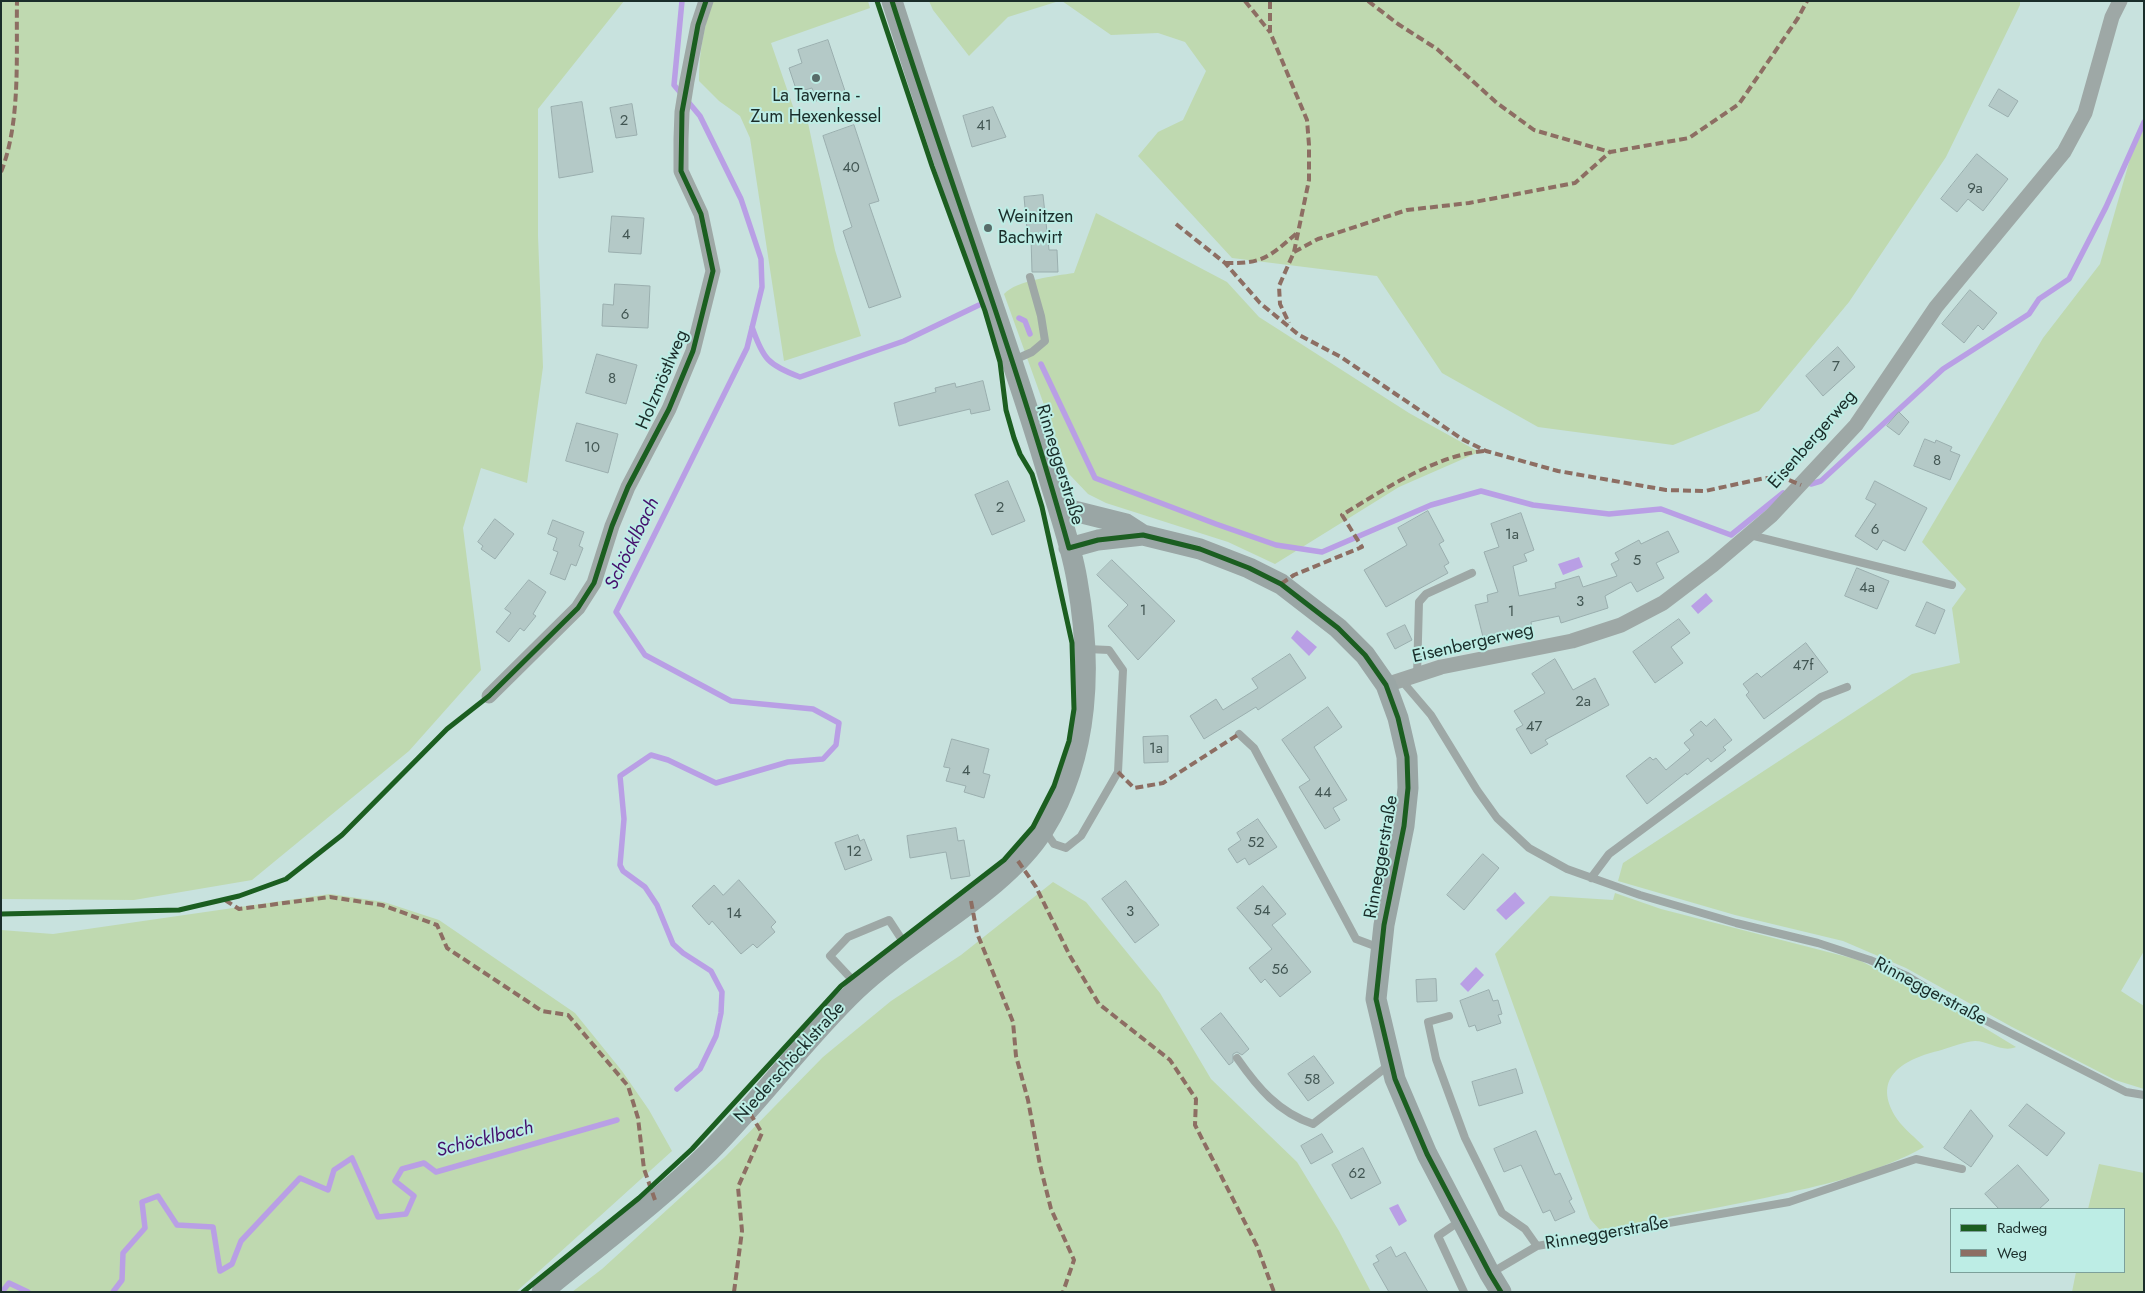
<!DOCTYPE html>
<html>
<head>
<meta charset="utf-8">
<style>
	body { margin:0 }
	#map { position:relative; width:2145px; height:1293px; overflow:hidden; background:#c8e2de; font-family:Jost,sans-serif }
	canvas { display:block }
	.frame { position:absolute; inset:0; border:2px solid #1a2d2a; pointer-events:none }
	.legend { position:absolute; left:1950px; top:1208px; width:175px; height:65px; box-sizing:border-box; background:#bdede5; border:1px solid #7ca09a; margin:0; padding:6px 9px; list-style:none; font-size:15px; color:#1a2d2a }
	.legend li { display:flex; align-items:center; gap:10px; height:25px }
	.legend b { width:25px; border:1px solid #7ca09a }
</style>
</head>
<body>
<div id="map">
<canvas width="2145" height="1293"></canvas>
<div class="frame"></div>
<ul class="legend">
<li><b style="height:6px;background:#1b5e20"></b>Radweg</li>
<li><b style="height:6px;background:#8d6e63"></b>Weg</li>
</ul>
</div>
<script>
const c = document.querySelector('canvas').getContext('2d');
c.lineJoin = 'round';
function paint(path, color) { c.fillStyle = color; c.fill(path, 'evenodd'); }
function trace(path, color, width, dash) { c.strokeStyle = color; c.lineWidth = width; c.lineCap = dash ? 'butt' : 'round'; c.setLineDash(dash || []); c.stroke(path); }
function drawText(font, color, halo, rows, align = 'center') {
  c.font = font + ' Jost,sans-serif'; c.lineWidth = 4; c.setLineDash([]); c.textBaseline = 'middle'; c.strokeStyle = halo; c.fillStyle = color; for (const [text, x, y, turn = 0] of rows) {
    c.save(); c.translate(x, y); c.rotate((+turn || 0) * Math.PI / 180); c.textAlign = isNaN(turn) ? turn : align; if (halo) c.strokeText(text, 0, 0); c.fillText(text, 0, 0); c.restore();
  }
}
paint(new Path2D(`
	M1,1H624L538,109V236L543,367L527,483L481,468L463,528L481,670L409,751L252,880L134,900L1,899Z
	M712,1H868L870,8L771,43L798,121L807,118L835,250L861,336L784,361L750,138L740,116L719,101L699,81C699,52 704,28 712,1Z
	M929,1H1059L1008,17L969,56L933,10Z
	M1062,1H2020V5L1946,157L1849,302L1759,411L1673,445L1538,427L1442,373L1377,276L1232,258L1138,156L1158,132L1183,120L1206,71L1185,42L1158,33L1111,35Z
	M2144,128V951L2121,991L2144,1006V1089L2115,1080L2012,1027L1906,968L1843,941L1735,915L1618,881L1623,863L1912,674L1960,663L1952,608L1966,589L1922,542L2043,338L2100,264L2132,152Z
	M1096,213L1227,282L1259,317L1409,413L1479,452L1399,487L1275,564L1228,542L1106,503L1088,494L1069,474L1004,294C1017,280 1055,276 1074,273Z
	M1053,882L1086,902L1160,993L1211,1079L1297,1162L1339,1231L1371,1292H572L602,1269L725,1157L823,1057L891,1001L961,955Z
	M1615,893L1661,909L1859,960L1952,1008L2016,1047C2002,1053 1989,1041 1975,1041C1963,1042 1949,1048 1938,1051C1901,1060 1871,1079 1897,1119C1904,1129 1916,1138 1924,1147C1883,1170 1837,1182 1791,1192C1727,1207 1663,1217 1600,1230L1590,1219L1495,954L1550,896L1613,900Z
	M330,894L384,902L439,920L575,1013L622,1071L649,1110L672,1151L516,1292H1V930L53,934Z
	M2099,1164L2144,1173V1292H2072L2076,1272H2124V1209H2088Z`), '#bfd9b0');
paint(new Path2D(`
	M1579,557L1583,567L1563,575L1558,564Z
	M1706,593L1713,601L1698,614L1691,606Z
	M1297,630L1317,647L1309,656L1291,638Z
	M1515,892L1525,903L1506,920L1496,910Z
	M1476,967L1484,975L1468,992L1460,984Z
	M1398,1204L1407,1221L1399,1226L1389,1208Z`), '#b99fe5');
trace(new Path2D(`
	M1019,318L1025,321L1030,334
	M752,327C763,359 768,365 800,377L904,341L979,305
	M1041,364L1095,478L1216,524L1276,545L1322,552L1431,505L1481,491L1533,505L1609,514L1661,509L1731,535L1783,493
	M1811,484L1821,481L1943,369L2029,314L2039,299L2069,279L2106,207L2144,122
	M677,1089L700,1069L716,1036L721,1013L722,992L711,971L683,953L673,944L657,905L645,887L623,871L620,865L624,819L620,776L651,755L668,760L716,783L788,762L823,759L836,745L839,723L813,709L731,701L645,655L616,612L747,348L762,287L761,259L741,199L700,116L674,85L682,1
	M2,1292L9,1283L28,1292
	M113,1292L122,1280L123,1253L145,1228L142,1202L158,1196L177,1225L213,1227L220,1271L232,1264L241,1241L300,1178L328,1190L334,1170L352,1158L378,1217L406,1214L414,1196L395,1181L402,1169L424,1163L436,1172L617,1120`), '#b99fe5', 5.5);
const building = new Path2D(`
	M828,40L845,91L816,101L812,88L797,92L789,68L802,63L798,50Z
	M1999,89L2018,101L2008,117L1989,106Z
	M582,102L593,172L559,178L551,107Z
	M632,104L637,135L616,138L610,108Z
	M993,107L1006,137L972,147L963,116Z
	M854,125L879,201L869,204L901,297L869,308L843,231L852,227L823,136Z
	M1977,154L2008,179L1983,211L1968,199L1957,212L1941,199Z
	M1043,195L1049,250H1057L1058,272H1032L1031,238L1028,239L1024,197Z
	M612,216L644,218L641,254L609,252Z
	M615,284L650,286L648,328L602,326L603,304L613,305Z
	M1970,290L1997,313L1983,330L1978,325L1964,343L1942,324Z
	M1838,347L1855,367L1823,396L1806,376Z
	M597,354L637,365L626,404L586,393Z
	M983,381L990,410L971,414L970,409L899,426L894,403L936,392L935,388L955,383L956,387Z
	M1899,412L1909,422L1899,435L1887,426Z
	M577,423L618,434L608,473L566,461Z
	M1925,439L1935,443L1936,440L1952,447L1950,451L1960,455L1950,480L1914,466Z
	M1008,481L1025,521L992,535L975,495Z
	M1875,481L1927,508L1905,551L1883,540L1877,550L1855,536L1876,504L1866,499Z
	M1428,511L1444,541L1439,544L1449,563L1444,566L1448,573L1386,607L1364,570L1407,545L1398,528Z
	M1521,513L1534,550L1524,554L1527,561L1513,566L1519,596L1556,588L1555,583L1579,576L1583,587L1617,576L1611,564L1619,560L1615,553L1639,540L1641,544L1668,531L1679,552L1656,563L1664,578L1637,592L1631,582L1625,585L1605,596L1608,608L1561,623L1559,616L1531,622L1532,627L1483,637L1475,605L1488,602L1487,595L1498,592L1484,552L1499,547L1491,524Z
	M495,519L514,534L495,559L481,549L483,546L478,542Z
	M553,520L584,532L579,546L583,548L576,566L571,564L565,580L550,574L558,552L553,550L557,538L548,534Z
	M1112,560L1175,621L1138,660L1108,626L1128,605L1097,575Z
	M1857,568L1889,581L1877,609L1845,596Z
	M529,580L546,592L533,614L536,616L524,631L520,628L509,642L496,632L511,613L505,609Z
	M1927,602L1945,610L1935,634L1916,626Z
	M1679,619L1690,633L1671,647L1683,663L1655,683L1633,652Z
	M1405,625L1412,640L1395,649L1387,634Z
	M1806,643L1828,672L1764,719L1746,695L1749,692L1743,684L1757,673L1761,677Z
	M1290,654L1306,678L1258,710L1256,707L1204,739L1190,716L1216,699L1223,710L1258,688L1252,679Z
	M1555,659L1573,690L1595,678L1609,705L1545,740L1548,744L1531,754L1516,729L1523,725L1514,711L1545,693L1532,674Z
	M1328,707L1342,727L1314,747L1347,800L1333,808L1340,820L1325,829L1299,787L1310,780L1282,740Z
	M1715,719L1732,740L1723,747L1726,750L1711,762L1708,758L1687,775L1686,773L1647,804L1626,776L1650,757L1653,760L1656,758L1666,770L1690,750L1684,743L1694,735L1690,730L1701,721L1706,726Z
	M1168,736V762L1144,763L1143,737Z
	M952,739L989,749L983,773L990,775L984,798L964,792L966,786L946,781L950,768L944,767Z
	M1258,819L1277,847L1249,865L1245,858L1237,863L1228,849L1241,840L1237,833Z
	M956,828L958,841L964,840L970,876L951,879L946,852L910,858L907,836Z
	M858,835L860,841L864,839L872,860L845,870L835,843Z
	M1483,854L1499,868L1464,910L1447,895Z
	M739,880L776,922L771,927L775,932L757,948L753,944L741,954L712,921L709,925L692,906L714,885L723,895Z
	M1126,881L1159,925L1135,943L1102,899Z
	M1263,886L1286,914L1272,925L1311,972L1280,997L1265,979L1261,983L1249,968L1272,949L1237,908Z
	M1436,979L1437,1001L1417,1002L1416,980Z
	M1489,990L1493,1001L1498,1000L1502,1014L1498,1015L1501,1023L1477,1031L1475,1025L1469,1027L1460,1001Z
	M1221,1013L1249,1049L1242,1055L1237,1052L1233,1054V1062L1229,1065L1201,1029Z
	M1314,1056L1334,1083L1308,1101L1288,1074Z
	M1516,1069L1523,1093L1479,1106L1472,1082Z
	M2027,1104L2065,1133L2047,1156L2009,1126Z
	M1971,1110L1993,1136L1971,1167L1944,1148Z
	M1536,1131L1555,1175L1560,1173L1572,1199L1569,1201L1575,1212L1555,1221L1550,1210L1543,1213L1521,1165L1504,1172L1494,1149Z
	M1322,1134L1333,1152L1311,1164L1301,1146Z
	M1363,1148L1381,1183L1351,1199L1332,1165Z
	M2018,1165L2049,1200L2039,1209H1999L1985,1194Z
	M1391,1247L1396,1257L1405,1252L1428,1292H1389L1373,1264L1379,1261L1376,1256Z`);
paint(building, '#b4c9c7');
trace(building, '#9aaeae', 1);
trace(new Path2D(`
	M1014,360L1032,352L1045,341L1041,316L1030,277
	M1750,535L1952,585
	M1417,676L1419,602L1426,594L1472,573
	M1402,681L1431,715L1477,790L1497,818L1529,848L1567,869L1640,895L1736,923L1818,943L1870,960L1907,976L1951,1003L2126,1092L2144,1095
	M1239,734L1254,748L1356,939L1380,948
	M1045,831L1054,844L1066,848L1081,836L1118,772L1123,670L1109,650L1087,649
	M1591,878L1609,854L1821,697L1847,687
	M859,987L830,956L848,937L889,920L906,946
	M1449,1016L1428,1022L1436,1059L1465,1138L1502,1213L1525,1229L1537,1246
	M1237,1058C1258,1088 1278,1112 1313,1124L1389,1065
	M1460,1221L1438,1236L1464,1292
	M1491,1273L1537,1246L1789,1202L1916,1159L1962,1169`), '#9ea8a6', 8);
trace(new Path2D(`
	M1386,685L1441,667L1572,641L1621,625L1663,603L1713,565L1772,515L1856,425L1936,307L2064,152L2085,113L2112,17L2120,1
	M489,696L578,608L594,583L612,526L628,487L669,409L693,351L713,271L701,214L681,171V139L682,112L687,81L698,25L706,1`), '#9ea8a6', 15);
trace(new Path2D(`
	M1058,507L1126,524L1143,535L1200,549L1249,568L1281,584L1338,628L1365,655L1386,685L1398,718L1407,757L1408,788L1404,826L1384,925L1376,999L1395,1079L1427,1154L1490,1274L1501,1292
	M1069,548L1098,540L1143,535
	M542,1292C598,1246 658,1202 709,1152C761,1100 803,1041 856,990C912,936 1003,894 1044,829C1090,755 1092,663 1077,580C1071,544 1058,509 1048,475C1029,410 1007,346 985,282C953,189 922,95 892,1`), '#9aa6a5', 21);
trace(new Path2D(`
	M1245,1L1270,32
	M1270,1V32L1307,120L1309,145V180L1294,252L1279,286L1280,304L1289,323
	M1368,1L1398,24L1437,49L1497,103L1534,130L1610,152L1689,138L1739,104L1798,18L1807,1
	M1,172C21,122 16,55 17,1
	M1176,224L1225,263L1260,303L1299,335L1341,357L1462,439L1486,451L1558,471L1666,490L1705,491L1765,478H1784L1801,485
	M1294,252L1318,239L1407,210L1469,203L1575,183L1610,152
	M1225,263C1263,264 1269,257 1297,233
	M1281,584L1294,575L1362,547L1342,515C1383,490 1436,455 1484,451
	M1118,772L1134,788L1163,783L1239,734
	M1018,861L1036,887L1070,956L1099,1004L1170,1060L1196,1099L1195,1125L1257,1246L1274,1292
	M225,900L239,909L330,897L382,905L437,925L447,948L542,1011L568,1015L628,1086L638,1118L644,1169L655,1200
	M971,901L977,933L1013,1022L1016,1056L1028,1100L1040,1165L1051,1209L1074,1260L1063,1292
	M734,1292L742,1231L738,1187L762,1133L748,1110`), '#8d6e63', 4, [8, 4]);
trace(new Path2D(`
	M892,1C950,184 1018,363 1069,548L1098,540L1143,535L1200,549L1249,568L1281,584L1338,628L1365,655L1386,685L1398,718L1407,757L1408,788L1404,826L1384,925L1376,999L1395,1079L1427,1154L1490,1274L1501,1292
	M1,914L179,910L239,896L286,879L342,835L447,729L489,696L578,608L594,583L612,526L628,487L669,409L693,351L713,271L701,214L681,171L682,112L698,25L706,1
	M523,1292L639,1198L692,1149L841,986L1004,860L1033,827L1054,786L1069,741L1074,709L1072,643L1042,507L1032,474L1020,454L1014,438L1006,410L1000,362L985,311L932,166L877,1`), '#1b5e20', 5);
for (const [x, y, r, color] of [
	[816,78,5,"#576c69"],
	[988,228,5,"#576c69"]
]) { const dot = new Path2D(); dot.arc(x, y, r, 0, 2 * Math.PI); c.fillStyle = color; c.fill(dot); trace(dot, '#bdede5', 2); }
drawText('15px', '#425653', null, [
	["2",624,121],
	["41",984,126],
	["40",851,168],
	["9a",1975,189],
	["4",626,235],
	["6",625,315],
	["7",1836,367],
	["8",612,379],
	["10",592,448],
	["8",1937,461],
	["2",1000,508],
	["6",1875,530],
	["1a",1512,535],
	["5",1637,561],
	["4a",1867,588],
	["3",1580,602],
	["1",1143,611],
	["1",1511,612],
	["47f",1803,666],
	["2a",1583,702],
	["47",1534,727],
	["1a",1156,749],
	["4",966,771],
	["44",1323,793],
	["52",1256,843],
	["12",854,852],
	["54",1262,911],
	["3",1130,912],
	["14",734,914],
	["56",1280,970],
	["58",1312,1080],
	["62",1357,1174]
]);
drawText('18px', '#1a2d2a', '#bdede5', [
	["La Taverna -",816,97],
	["Zum Hexenkessel",816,118],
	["Weinitzen",998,218,"left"],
	["Bachwirt",998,239,"left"]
]);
drawText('18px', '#1a2d2a', '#bdede5', [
	["Holzmöstlweg",663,380,-67],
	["Eisenbergerweg",1813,440,-49],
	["Rinneggerstraße",1059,465,73],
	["Eisenbergerweg",1473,644,-13],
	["Rinneggerstraße",1382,857,-80],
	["Rinneggerstraße",1930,992,28],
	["Niederschöcklstraße",790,1063,-48],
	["Rinneggerstraße",1607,1234,-10]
]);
drawText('italic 19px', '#440f6c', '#bdede5', [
	["Schöcklbach",633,544,-64],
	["Schöcklbach",485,1140,-14]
]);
</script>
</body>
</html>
